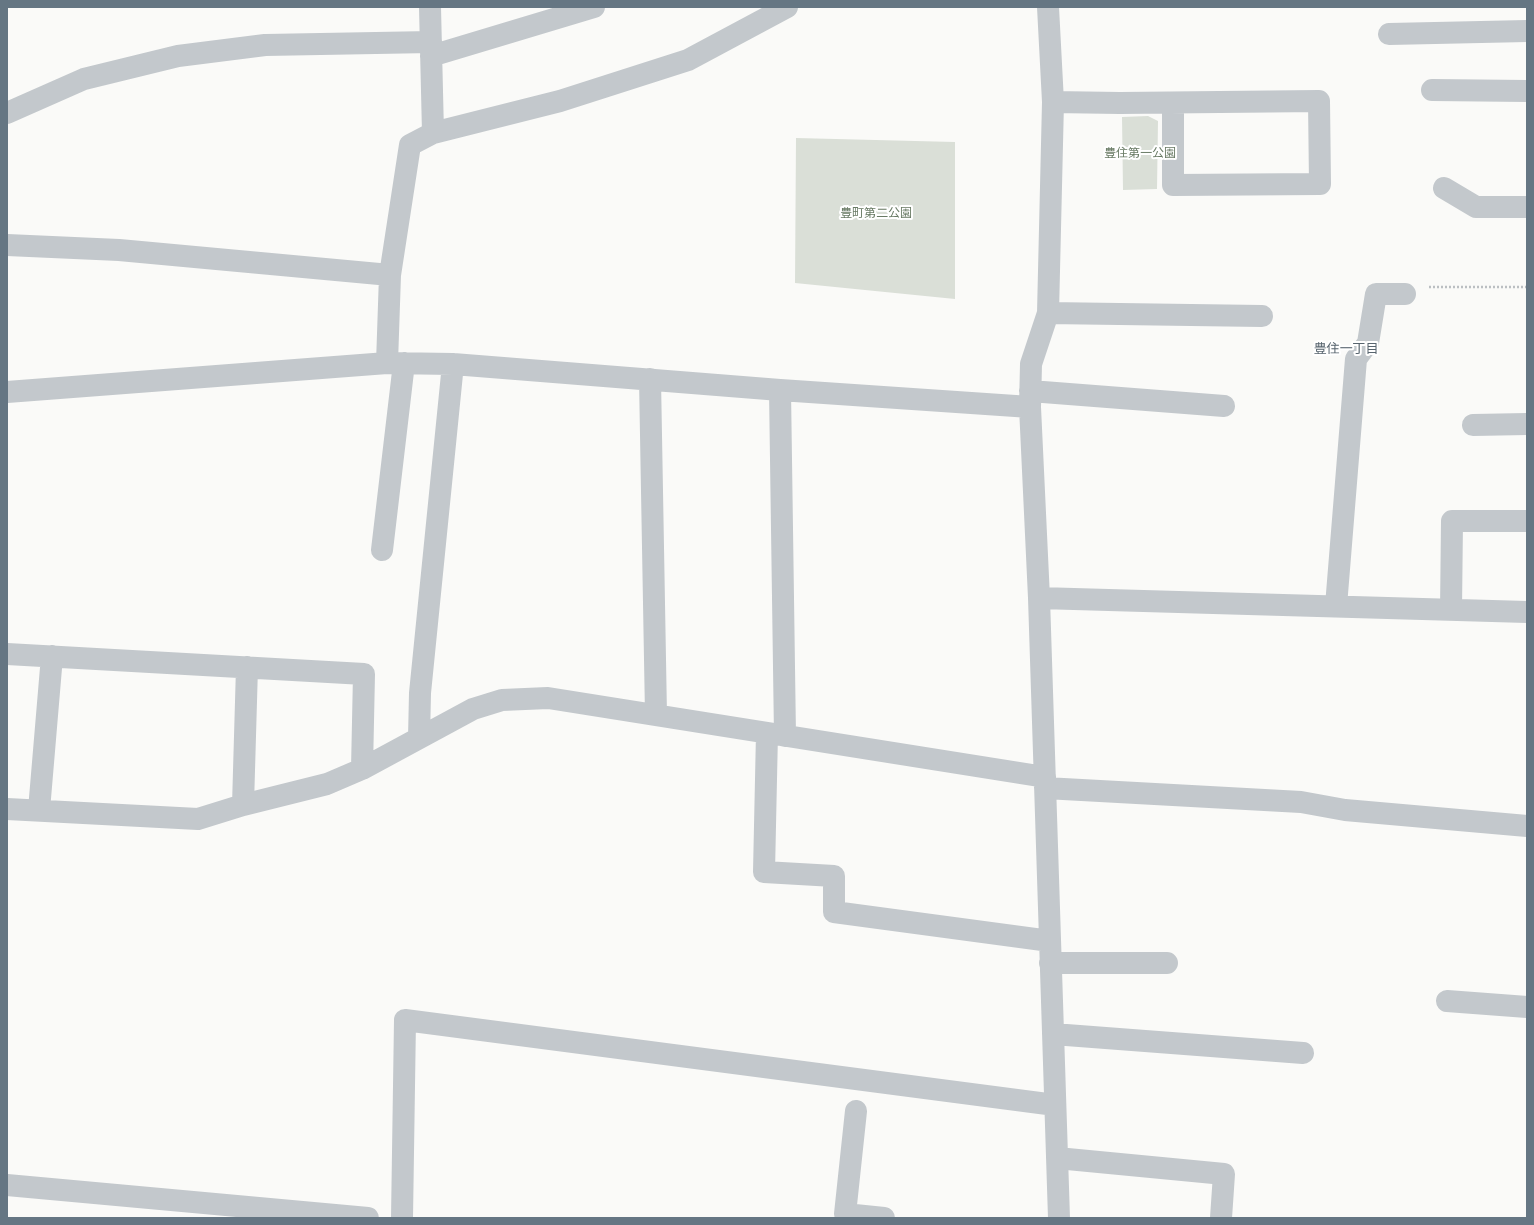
<!DOCTYPE html>
<html>
<head>
<meta charset="utf-8">
<style>
	body { margin:0 }
	#map { position:relative; width:1534px; height:1225px; overflow:hidden; background:#fafaf8; font-family:Overpass,sans-serif }
	canvas { display:block }
	.frame { position:absolute; inset:0; border:8px solid #657683; pointer-events:none }
</style>
</head>
<body>
<div id="map">
<canvas width="1534" height="1225"></canvas>
<div class="frame"></div>
</div>
<script>
const c = document.querySelector('canvas').getContext('2d');
c.lineJoin = 'round';
function paint(path, color) { c.fillStyle = color; c.fill(path, 'evenodd'); }
function trace(path, color, width, dash) { c.strokeStyle = color; c.lineWidth = width; c.lineCap = dash ? 'butt' : 'round'; c.setLineDash(dash || []); c.stroke(path); }
function drawText(font, color, halo, rows, align = 'center') {
  c.font = font + ' Overpass,"Noto Sans JP",sans-serif'; c.lineWidth = 4; c.setLineDash([]); c.textBaseline = 'middle'; c.strokeStyle = halo; c.fillStyle = color; for (const [text, x, y, turn = 0] of rows) {
    c.save(); c.translate(x, y); c.rotate((+turn || 0) * Math.PI / 180); c.textAlign = isNaN(turn) ? turn : align; if (halo) c.strokeText(text, 0, 0); c.fillText(text, 0, 0); c.restore();
  }
}
paint(new Path2D(`
	M1148,116L1158,121L1157,189L1123,190L1122,117Z
	M796,138L955,142V299L795,283Z`), '#dadfd7');
trace(new Path2D(`
	M1429,287H1527`), '#bbbfc2', 2.5, [2, 2]);
trace(new Path2D(`
	M430,7L433,133
	M1048,7L1053,102L1048,313L1031,364L1030,407L1039,598L1059,1218
	M1389,34L1527,31
	M431,56L594,7
	M1432,90L1527,91
	M1053,102L1120,103L1319,101L1320,184L1173,185V103
	M7,113L84,79L178,56L265,45L431,42
	M1444,188L1476,207H1527
	M7,245L119,250L390,275
	M1048,313L1262,316
	M387,363L390,275L410,145L433,133L560,101L688,60L787,7
	M650,379L656,715
	M780,390L785,736
	M1030,391L1224,406
	M7,392L387,363L453,364L780,390L1030,407
	M1473,425L1527,424
	M382,550L404,363
	M1039,598L1527,612
	M1336,606L1356,359L1368,343L1376,294H1405
	M1451,610L1452,521H1527
	M7,654L364,674L362,769
	M767,733L764,872L834,876V912L1050,941
	M419,738L420,693L453,364
	M1045,788L1301,802L1345,810L1527,826
	M243,805L247,667
	M7,809L198,819L243,805L327,784L362,769L473,709L502,700L548,698L1045,777
	M39,810L52,656
	M1050,963H1167
	M1447,1001L1527,1007
	M1053,1034L1303,1053
	M856,1111L845,1214L884,1218
	M1057,1158L1224,1174L1221,1218
	M7,1185L368,1218
	M402,1218L405,1020L1055,1105`), '#c3c8cc', 22);
drawText('12px', '#687a64', '#fff', [
	["豊住第一公園",1140,155],
	["豊町第二公園",876,215]
]);
drawText('13px', '#57646e', '#fff', [
	["豊住一丁目",1346,350]
]);
</script>
</body>
</html>
